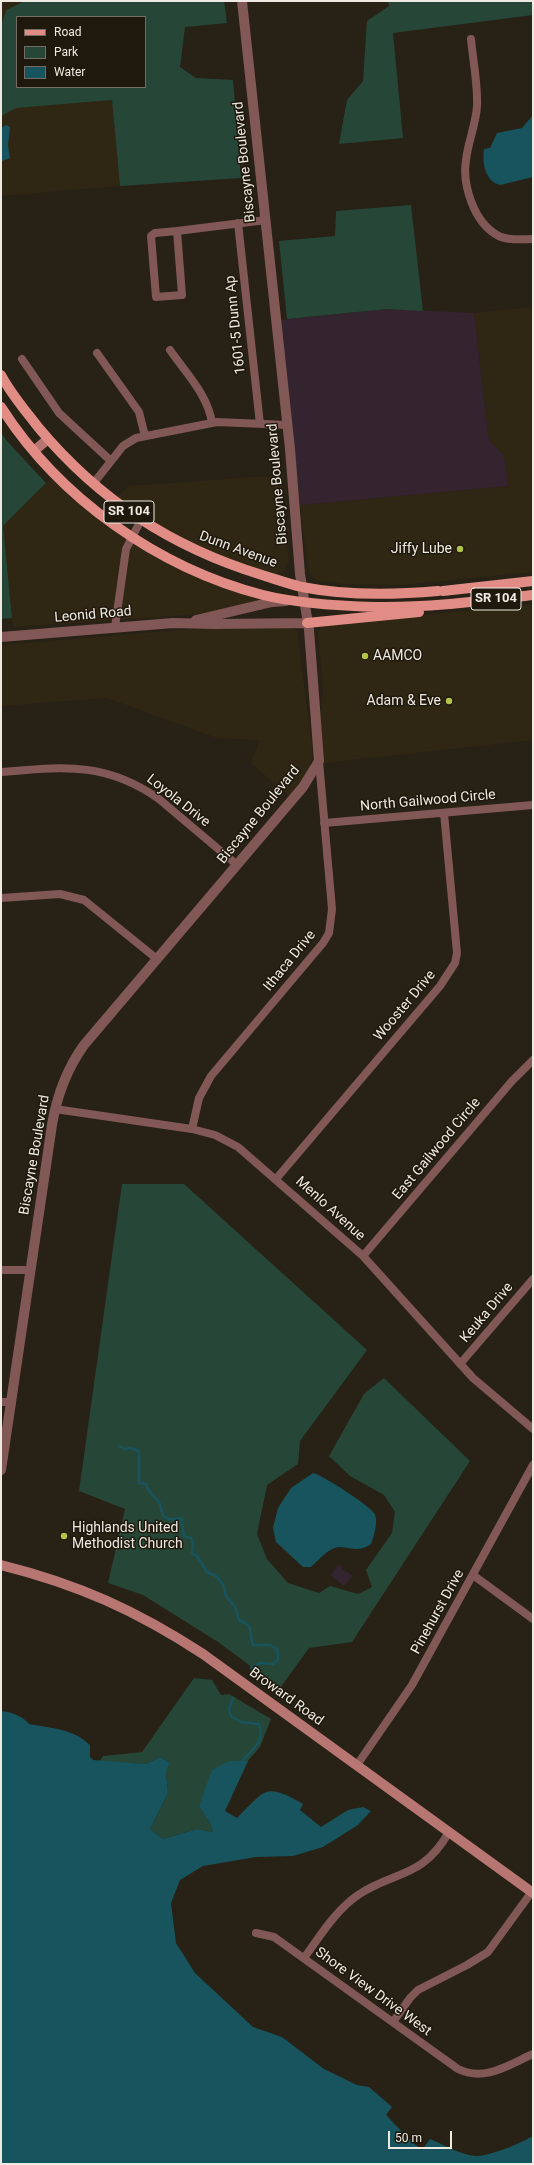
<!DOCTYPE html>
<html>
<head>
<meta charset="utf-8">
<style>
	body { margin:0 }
	#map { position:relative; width:534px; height:2165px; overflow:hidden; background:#282116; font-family:Roboto,sans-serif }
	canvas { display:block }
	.frame { position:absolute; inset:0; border:2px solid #eeeae2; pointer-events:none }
	.legend { position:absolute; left:16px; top:16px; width:130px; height:72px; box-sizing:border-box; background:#1f180d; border:1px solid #726c62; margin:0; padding:5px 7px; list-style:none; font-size:12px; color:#eeeae2 }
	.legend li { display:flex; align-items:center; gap:8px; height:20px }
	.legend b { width:20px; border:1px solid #726c62 }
	.scale { position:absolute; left:388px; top:2131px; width:64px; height:18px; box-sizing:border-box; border:2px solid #eeeae2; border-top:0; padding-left:5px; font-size:12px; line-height:14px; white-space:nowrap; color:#eeeae2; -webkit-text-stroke:3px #1f180d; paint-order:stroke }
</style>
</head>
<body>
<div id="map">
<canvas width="534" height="2165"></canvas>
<div class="frame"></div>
<ul class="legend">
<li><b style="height:5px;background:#e18d86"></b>Road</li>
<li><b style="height:11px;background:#264737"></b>Park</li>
<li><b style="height:11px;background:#18545e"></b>Water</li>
</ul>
<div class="scale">50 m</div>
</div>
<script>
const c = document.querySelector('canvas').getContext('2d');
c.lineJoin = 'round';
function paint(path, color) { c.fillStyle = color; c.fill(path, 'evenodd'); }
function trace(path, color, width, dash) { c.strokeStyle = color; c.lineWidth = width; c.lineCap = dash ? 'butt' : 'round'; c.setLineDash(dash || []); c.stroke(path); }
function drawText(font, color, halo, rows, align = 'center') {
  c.font = font + ' Roboto,sans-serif'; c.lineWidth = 3; c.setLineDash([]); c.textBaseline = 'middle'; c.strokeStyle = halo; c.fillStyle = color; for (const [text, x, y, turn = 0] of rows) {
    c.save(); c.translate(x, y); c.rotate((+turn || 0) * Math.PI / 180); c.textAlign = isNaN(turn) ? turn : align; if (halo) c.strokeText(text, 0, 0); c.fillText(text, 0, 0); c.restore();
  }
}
paint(new Path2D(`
	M1,1H25L6,10L1,26Z
	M112,100L120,186L1,196V116L16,108Z
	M533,307V572L403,585L343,584L319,581L314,578L308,570L300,505L508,486L504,455L489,441L474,313Z
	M283,475L284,516L289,560L284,571L278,574L243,565L215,554L163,528L116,497L129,486Z
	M51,478L103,523L153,556L195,577L261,600L224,610L200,614L13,627L3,526Z
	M533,604V740L324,763L320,720L323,690L318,632L320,628L325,625Z
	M215,627L293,628L297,631L313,753L309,771L289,796L251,763L260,740L217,738L107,698L1,706V645Z`), '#302614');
paint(new Path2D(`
	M387,309L474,313L489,441L504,455L508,486L300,505L280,320Z
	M339,1564L343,1567L342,1569L353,1575L344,1586L330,1575Z`), '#34242f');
paint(new Path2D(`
	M25,1H224L227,23L185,27L180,67L196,78L233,80L241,178L120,186L112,100L16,108L1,116V26L6,10ZM17,17H145V87H17Z
	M388,1H533V15L393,33L403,138L339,144L347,100L363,81L367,21L389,6Z
	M411,205L423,311L387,309L287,319L279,241L335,236L336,211Z
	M1,432L6,440L46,483L3,526L12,618L1,619Z
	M122,1184H184L367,1350L300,1441L298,1464L267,1485L257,1534L267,1559L288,1583L319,1593L330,1586L358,1594L372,1587L366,1570L392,1533L395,1512L384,1495L350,1476L329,1456L364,1394L384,1378L470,1461L352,1642L309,1648L280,1688L218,1642L143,1595L108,1583L125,1509L79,1491Z
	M194,1678L212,1680L221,1695L229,1694L271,1719L260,1747L248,1761H230L199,1806L210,1823L213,1832L197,1829L163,1839L150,1829L168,1793L166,1771L170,1763L160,1757L146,1764L99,1762L103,1756L142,1752Z`), '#264737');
paint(new Path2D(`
	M533,115V177L500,185C485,181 482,163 484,149L490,148L497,133L522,128Z
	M6,125L10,127L8,145L10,158L2,161L1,128Z
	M313,1473C321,1474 372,1507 375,1514C378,1524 374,1535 371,1544C360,1552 353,1548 340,1547C329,1547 319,1560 311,1567H303L276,1542L273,1528L278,1508L291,1488Z
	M1,1711C11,1712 23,1716 29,1724C51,1728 74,1729 90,1745V1757L93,1760L146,1764L160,1757L170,1763L166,1771L168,1793L150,1829L163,1839L197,1829L213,1832L210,1823L199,1806L212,1770L230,1761H248L225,1811L237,1818C266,1790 264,1782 303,1804L300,1810L321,1827L348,1810L363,1807L371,1811L358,1825L323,1847L293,1856L256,1857L203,1866L180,1880L171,1903L176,1943L195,1973L253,2027L282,2037L324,2069L357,2085L369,2087L392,2107L386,2115L411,2141L422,2150L430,2139C443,2144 462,2156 477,2156C493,2155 519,2144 533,2136V2164H1Z`), '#18545e');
trace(new Path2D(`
	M120,1446L124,1449L131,1448L139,1451V1483L146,1484C147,1492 156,1497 160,1504C162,1509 160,1514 166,1518C171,1521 176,1518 181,1518L184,1536L191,1538L193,1543L192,1553L197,1556L207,1572L216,1576L223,1584L226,1596L235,1607L239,1620C257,1628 247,1630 253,1645H270L277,1649L278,1659L273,1664L259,1663L251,1668
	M233,1698L229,1709L231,1716L241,1722L259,1724C266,1741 252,1750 242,1761`), '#18545e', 2.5);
trace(new Path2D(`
	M471,39C473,61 478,84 477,106C476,124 468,142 466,160C462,185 474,222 497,235C507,241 522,239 533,239
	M238,223L260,424
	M177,231L182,295L156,297L151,236L155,233Z
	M177,231L266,220
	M170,350C186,373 208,395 212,423
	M97,353L139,412L145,436
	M22,359L59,413L111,461
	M93,484L123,446L136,438L217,422L287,425
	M115,627L126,549L141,520
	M1,772C63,767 105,761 159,799L236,864
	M324,823L533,805
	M1,898L60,894L84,900L157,959
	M55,1109L192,1129L215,1135L238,1147L363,1256L473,1378L533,1429
	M192,1129L199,1098L211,1076L323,943L329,933L332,909L319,761
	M276,1179L440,986L455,963L457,953L444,813
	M363,1256L512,1081L533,1060
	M1,1270H30
	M460,1364L533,1279
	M1,1402H12
	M473,1575L533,1619
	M357,1765L412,1685L533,1465
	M256,1933L274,1937L458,2069C485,2082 508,2065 533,2054
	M304,1958C321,1935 335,1911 358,1895C396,1870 422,1879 449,1832
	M393,2022L410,1998L418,1990L467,1965L488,1952L533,1890`), '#815855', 8);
trace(new Path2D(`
	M196,620L272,602L286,601
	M1,637L173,623L214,624L307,623
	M1,1470L52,1125C57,1095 66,1070 84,1045L303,787L319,761L312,669L309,630L300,574L290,449L242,1`), '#815855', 10);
trace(new Path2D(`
	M34,451L48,439
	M485,600L486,596C494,588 507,591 517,584
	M1,1565C78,1584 137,1611 203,1654L533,1893`), '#b77671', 10);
trace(new Path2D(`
	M1,375C11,394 25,410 38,427C99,500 171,547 262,575C275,579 289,584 302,587C347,596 393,595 438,591
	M1,407C59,498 158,568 263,595C295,603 343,606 376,607C428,608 481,601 533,595
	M443,591L533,581
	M307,623L419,612`), '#e18d86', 10);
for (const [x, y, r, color] of [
	[460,549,4,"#b2c34c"],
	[365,656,4,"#b2c34c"],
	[449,701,4,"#b2c34c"],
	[64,1536,4,"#b2c34c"]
]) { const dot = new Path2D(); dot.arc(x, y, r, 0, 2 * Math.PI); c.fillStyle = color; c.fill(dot); trace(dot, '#1f180d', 1.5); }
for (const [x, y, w] of [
	[129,512,50],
	[496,599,50]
]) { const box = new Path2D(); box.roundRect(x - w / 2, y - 11, w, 22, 3); c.fillStyle = '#1f180d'; c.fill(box); trace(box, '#eeeae2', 1); }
drawText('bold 13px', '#eeeae2', null, [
	["SR 104",129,512],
	["SR 104",496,599]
]);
drawText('14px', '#eeeae2', '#1f180d', [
	["Biscayne Boulevard",245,162,-96],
	["1601-5 Dunn Ap",236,325,-96],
	["Biscayne Boulevard",278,484,-95],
	["Dunn Avenue",238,550,20],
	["Leonid Road",93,615,-5],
	["Loyola Drive",178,801,38],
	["North Gailwood Circle",428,801,-5],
	["Biscayne Boulevard",259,815,-51],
	["Ithaca Drive",290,961,-51],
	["Wooster Drive",405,1006,-50],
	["East Gailwood Circle",437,1149,-50],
	["Biscayne Boulevard",35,1155,-80],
	["Menlo Avenue",330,1209,42],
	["Keuka Drive",487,1313,-50],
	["Pinehurst Drive",438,1612,-61],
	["Broward Road",286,1697,36],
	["Shore View Drive West",373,1992,36]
]);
drawText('14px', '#eeeae2', '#1f180d', [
	["Jiffy Lube",452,549],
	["AAMCO",373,656,"left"],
	["Adam & Eve",441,701],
	["Highlands United",72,1528,"left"],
	["Methodist Church",72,1544,"left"]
], 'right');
</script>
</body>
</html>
